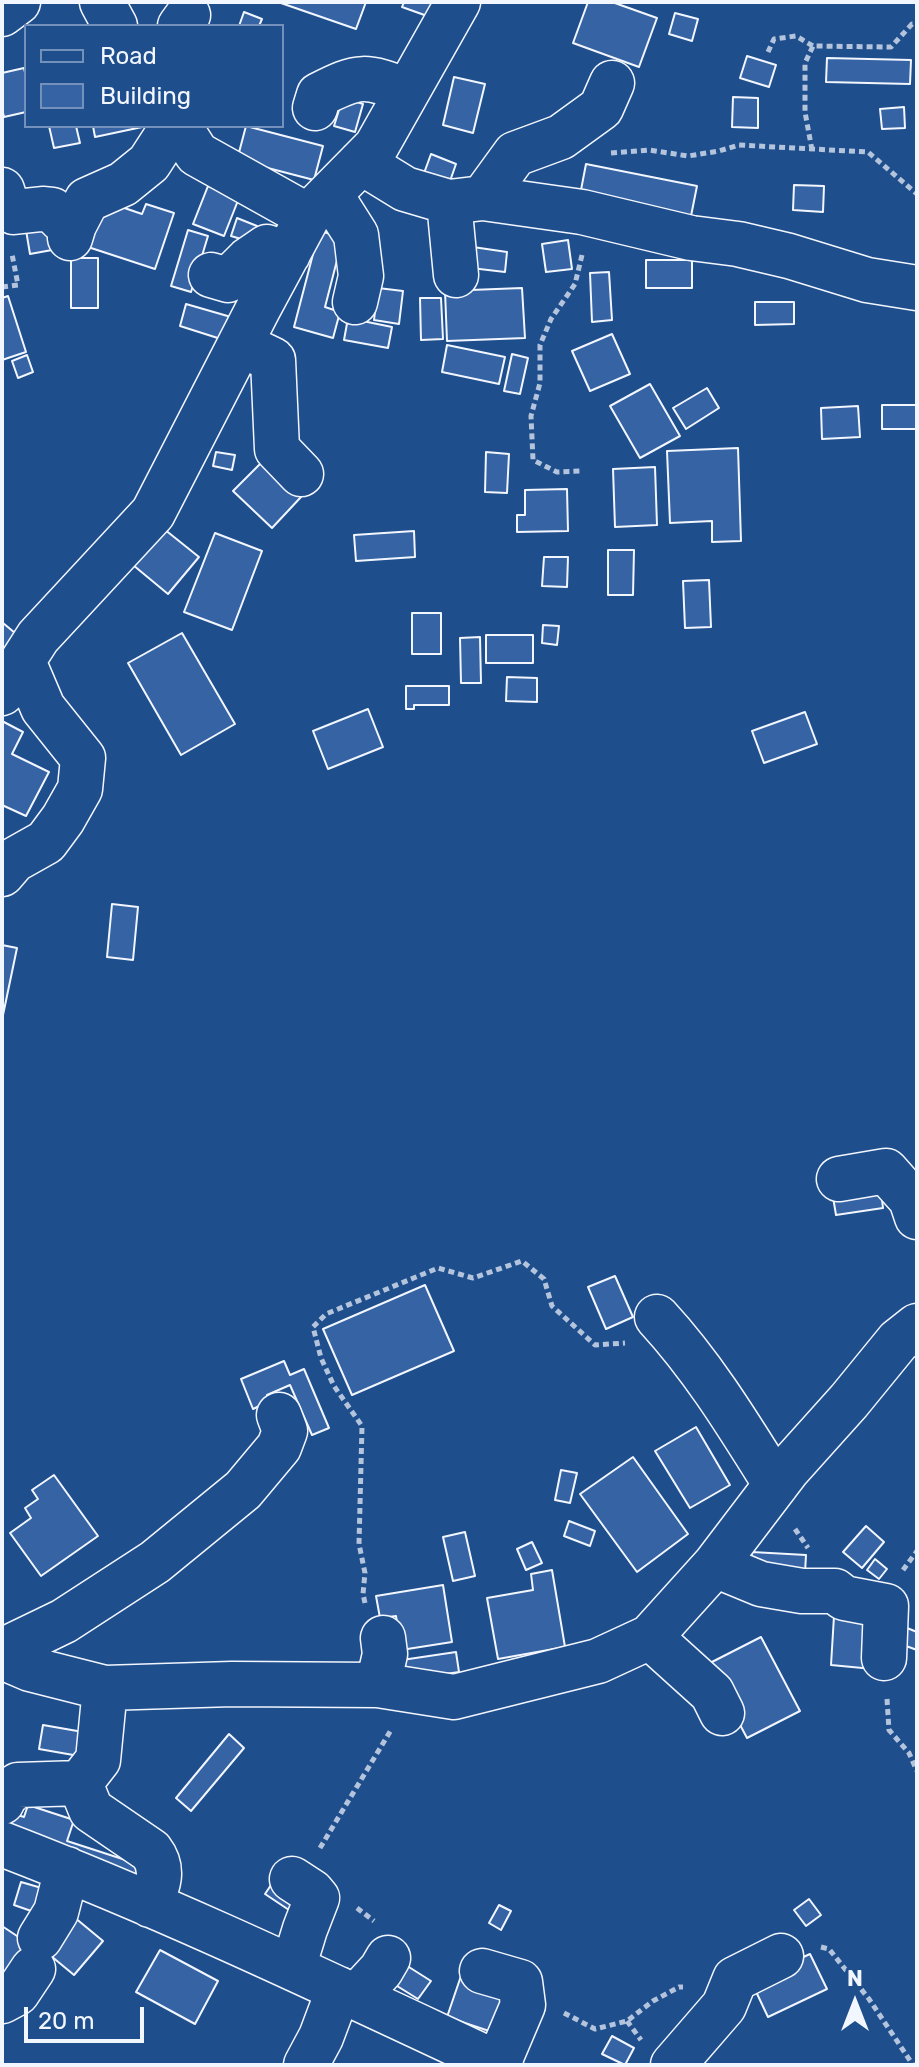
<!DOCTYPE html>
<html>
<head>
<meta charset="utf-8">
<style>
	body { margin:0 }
	#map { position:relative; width:919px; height:2067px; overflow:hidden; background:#1f4e8c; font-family:Rubik,sans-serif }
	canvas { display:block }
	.frame { position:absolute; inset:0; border:4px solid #f2f6ff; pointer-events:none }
	.legend { position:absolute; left:24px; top:24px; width:260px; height:104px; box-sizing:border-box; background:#1f4e8c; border:2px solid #7391ba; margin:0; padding:10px 14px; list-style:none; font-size:24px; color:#f2f6ff }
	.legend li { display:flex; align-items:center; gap:16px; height:40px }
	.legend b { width:40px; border:2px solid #7391ba }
	.north { position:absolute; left:815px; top:1963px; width:80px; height:80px; -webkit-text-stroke:6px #1f4e8c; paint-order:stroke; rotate:0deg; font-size:22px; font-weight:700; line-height:32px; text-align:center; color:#f2f6ff }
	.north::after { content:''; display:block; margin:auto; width:28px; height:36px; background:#f2f6ff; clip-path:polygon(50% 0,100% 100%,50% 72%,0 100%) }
	.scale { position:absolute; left:24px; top:2007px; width:120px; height:36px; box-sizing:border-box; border:4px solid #f2f6ff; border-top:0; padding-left:10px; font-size:24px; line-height:28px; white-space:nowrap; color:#f2f6ff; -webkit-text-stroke:6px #1f4e8c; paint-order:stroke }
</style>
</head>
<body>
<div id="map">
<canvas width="919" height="2067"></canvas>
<div class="frame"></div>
<ul class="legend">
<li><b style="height:10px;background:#1f4e8c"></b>Road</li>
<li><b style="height:22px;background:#3563a3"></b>Building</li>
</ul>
<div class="north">N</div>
<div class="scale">20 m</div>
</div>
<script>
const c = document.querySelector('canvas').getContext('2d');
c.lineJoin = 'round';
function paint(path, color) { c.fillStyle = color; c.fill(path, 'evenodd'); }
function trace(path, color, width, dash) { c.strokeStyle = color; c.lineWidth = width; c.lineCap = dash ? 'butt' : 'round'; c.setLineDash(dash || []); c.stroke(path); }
const building = new Path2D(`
	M278,2H366L356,29Z
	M404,2H436L430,17L402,7Z
	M588,2H612L657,18L639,67L573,43Z
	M244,12L262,19L259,26H239Z
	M675,13L698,19L692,41L669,34Z
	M747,56L776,65L769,87L740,78Z
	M827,58L911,60L910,84L826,82Z
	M24,68L26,77V112L4,117L2,109V73Z
	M454,77L485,84L473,133L443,125Z
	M343,97L363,104L355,132L334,126Z
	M733,97L758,98V128L732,127Z
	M904,107L905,128L882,129L880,109Z
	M49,126H76L80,143L54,148Z
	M93,126H147L95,137Z
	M246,126L323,146L314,180L237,160Z
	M431,154L456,164L449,184L423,176Z
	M586,164L697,186L691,216L580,195Z
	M794,185L824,186L823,212L793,210Z
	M208,186L239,198L224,236L193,224Z
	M101,200L142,214L146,204L174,213L155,269L85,246Z
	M46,215L52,250L30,254L24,218Z
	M237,218L257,226L251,242L231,236Z
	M188,230L208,236L191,292L171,286Z
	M319,231L343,237L325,307L340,312L333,338L294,327Z
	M568,240L572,269L546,272L542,244Z
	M473,247L507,252L505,272L471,268Z
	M71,258H98V308H71Z
	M646,260H692V288H646Z
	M609,272L612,320L592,322L590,273Z
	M378,288L403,291L399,324L374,320Z
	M522,288L525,338L447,341L445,291Z
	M8,296L26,352L2,360V298Z
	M420,298H441L443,339L421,340Z
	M755,302H794V324L755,325Z
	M186,304L231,317L224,340L180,326Z
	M348,318L392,327L388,348L344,340Z
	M612,334L630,374L590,391L572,351Z
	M447,345L505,357L499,384L442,372Z
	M512,354L528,358L520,394L504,391Z
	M27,355L33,372L18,378L12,361Z
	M650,384L680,436L640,458L610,406Z
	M707,388L719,408L686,429L673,408Z
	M882,405H917V429H882Z
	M858,406L860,437L822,439L821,408Z
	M738,448L741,541L712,542V521L670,523L667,451Z
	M216,452L235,455L232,470L213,466Z
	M486,452L509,454L507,493L485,492Z
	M264,460L301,497L272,528L233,491Z
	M655,467L657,525L615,527L613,469Z
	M567,489L568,531L517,532V515H525V490Z
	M164,529L199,557L168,594L133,565Z
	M414,531L415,557L356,561L354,535Z
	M215,533L262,551L232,630L184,612Z
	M608,550H634L633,595H608Z
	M544,557H568L567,587L542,586Z
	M709,580L711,627L685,628L683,581Z
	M412,613H441V654H412Z
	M3,623L21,638L2,661V624Z
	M543,625L559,626L557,645L542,643Z
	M182,633L235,724L181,755L128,663Z
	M486,635H533V663H486Z
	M480,637L481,683H461L460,638Z
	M507,677L537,678V702L506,701Z
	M406,686H449V705H414V709H406Z
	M368,709L383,747L328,769L313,731Z
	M805,712L817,744L764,763L752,731Z
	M2,721L23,732L12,754L49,772L26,816L2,805Z
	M112,904L138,907L133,960L107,957Z
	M2,945L17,948L3,1015H2Z
	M880,1183L883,1208L836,1215L832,1191Z
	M615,1276L633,1317L606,1329L588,1287Z
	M425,1285L454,1351L352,1395L323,1329Z
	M284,1361L290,1375L304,1369L329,1428L312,1435L290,1385L267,1395L270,1401L253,1409L241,1379Z
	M696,1427L730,1485L690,1508L655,1451Z
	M633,1457L688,1534L637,1572L580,1494Z
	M561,1470L577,1473L570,1503L555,1500Z
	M54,1475L98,1536L41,1576L10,1533L31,1518L25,1508L38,1499L32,1490Z
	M569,1521L595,1531L590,1546L564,1536Z
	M866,1526L884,1542L862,1568L843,1552Z
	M465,1532L475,1576L453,1581L443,1537Z
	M532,1542L542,1563L526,1570L517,1549Z
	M752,1552L806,1555L805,1573L750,1569Z
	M875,1559L887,1569L879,1579L867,1570Z
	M552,1570L565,1647L498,1659L487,1598L533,1590L531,1574Z
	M443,1585L452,1642L401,1650L396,1616L380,1618L376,1596Z
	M834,1616L877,1620L873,1669L831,1665Z
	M902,1626L917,1632V1650L895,1642Z
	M761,1637L800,1711L747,1738L708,1664Z
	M456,1652L459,1672L405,1680L402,1660Z
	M43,1725L83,1732L79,1756L39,1749Z
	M229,1734L244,1748L191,1811L176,1798Z
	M28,1805L74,1820L67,1841L141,1865L136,1878L4,1826L8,1812L24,1817Z
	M277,1876L298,1916L265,1894Z
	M21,1882L45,1889L37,1913L14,1905Z
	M809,1899L821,1915L806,1926L794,1910Z
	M499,1905L511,1911L501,1930L489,1923Z
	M74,1917L103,1941L74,1975L45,1951Z
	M2,1926L32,1946L10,1978L2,1972Z
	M160,1950L218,1981L195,2024L136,1992Z
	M810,1954L827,1989L768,2017L751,1981Z
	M401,1962L431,1981L418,1999L389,1981Z
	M462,1973L510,1989L495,2033L447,2017Z
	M612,2036L634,2048L625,2065L602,2054Z`);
paint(building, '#3563a3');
trace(building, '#f2f6ff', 2);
const minor = new Path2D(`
	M102,2L115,26
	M2,14L18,2
	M180,26L188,15
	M315,108L319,95C360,74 365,75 407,91
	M179,126L197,154L308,216
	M361,162L405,189L449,202L456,275
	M2,190L7,206L14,212L42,209L52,210L62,220L74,225
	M330,194L356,235L361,276L355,302
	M483,198L515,154L561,137L601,108L612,83
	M449,202L483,198L582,212L691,238L738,244L789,256L867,280L917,288
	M70,238L74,225L87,200L123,184L149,163L173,126
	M211,275L228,280L248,260L267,247L288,254
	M240,344L273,360L277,449L301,474
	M2,693L38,637L153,513L258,309L308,216L376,147L458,2
	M2,874L14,860L46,842L63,819L80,789L83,758L43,708L23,661
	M839,1179L886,1171L911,1199L917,1217
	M657,1317C704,1368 739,1426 776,1485
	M715,1565L761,1584L802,1591H835L844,1598L886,1606L884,1658
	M650,1637L712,1693L722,1713
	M2,1651L64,1621L155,1562L243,1490L279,1447L285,1431L279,1415
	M2,1657L30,1669L105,1688L232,1684L378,1685L454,1697L598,1661L650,1637L715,1565L788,1469L849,1401L898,1341L917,1326
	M378,1685L385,1654L383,1638
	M80,1783L91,1810L151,1851C165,1869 158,1886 150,1905
	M2,1802L5,1795L18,1785L80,1783L98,1760L105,1688
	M2,1844C172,1909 336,1988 501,2065
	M292,1879L312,1892L317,1898L305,1929L293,1968
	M40,1938L56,1912L67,1869
	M482,1971L520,1982L523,2005L498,2064
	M356,1997L381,1970L388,1958
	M2,2001L17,1993L33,1969
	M306,2065L321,2037L339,1989
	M673,2065L724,2006L735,1979L781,1956`);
trace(minor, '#f2f6ff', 47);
trace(new Path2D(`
	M768,52L774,39L796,36L813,46
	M812,150L805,112V63L813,46L891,47L912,24H917
	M611,153L649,150L688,156L719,151L739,145L868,152L917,194
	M582,255L575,284L551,319L540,345V383L531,416L533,460L557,472L582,471
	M2,287L18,285L12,254
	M795,1529L808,1548
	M903,1570L917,1551
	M365,1603L363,1594L365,1573L359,1544L362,1426L334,1386L321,1358L313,1327L326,1314L438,1268L473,1278L522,1261L544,1279L552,1306L595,1345L625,1343
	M887,1699L889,1730L909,1753L917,1771
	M320,1848L391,1730
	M357,1908L374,1921
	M821,1947L829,1949L869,1999L913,2065
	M564,2013L595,2029L627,2021L653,2001L679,1987H683
	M627,2021L641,2040`), '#b3c4dc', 5, [6, 4]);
trace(minor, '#1f4e8c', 44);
</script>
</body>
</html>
